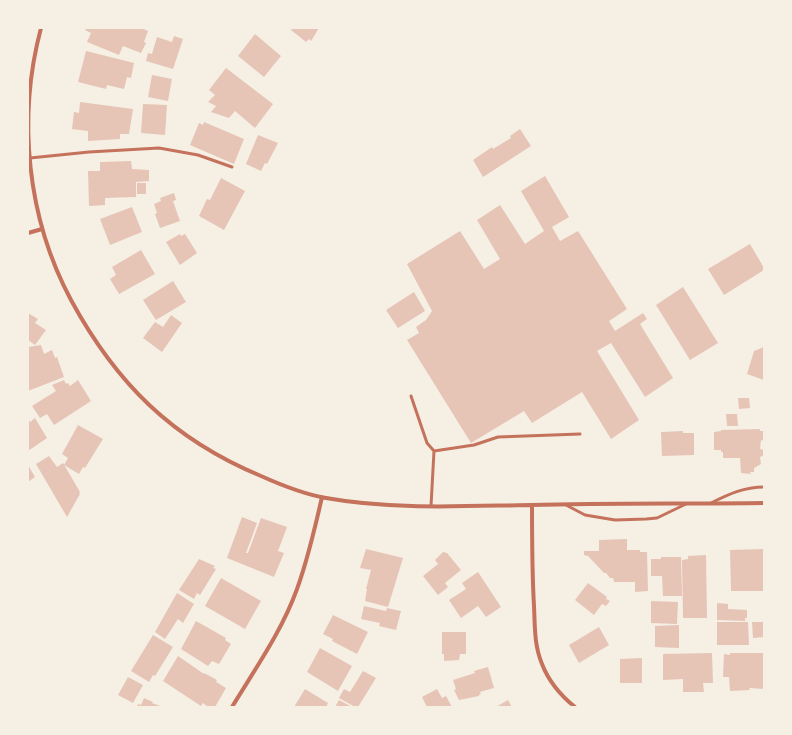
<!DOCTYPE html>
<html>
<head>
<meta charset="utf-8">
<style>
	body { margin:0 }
	#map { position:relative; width:792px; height:735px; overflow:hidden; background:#f6efe4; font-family:Helvetica,sans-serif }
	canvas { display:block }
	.frame { position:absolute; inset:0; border:29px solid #f6efe4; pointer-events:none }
</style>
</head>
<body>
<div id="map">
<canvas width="792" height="735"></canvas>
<div class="frame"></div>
</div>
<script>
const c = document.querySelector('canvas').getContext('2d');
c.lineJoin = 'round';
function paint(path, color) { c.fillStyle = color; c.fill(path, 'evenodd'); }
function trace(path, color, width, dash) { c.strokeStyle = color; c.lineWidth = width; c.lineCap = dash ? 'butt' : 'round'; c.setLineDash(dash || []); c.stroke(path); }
paint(new Path2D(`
	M86,28H141L148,31L144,42L146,43L141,53L123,46L119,55L87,42L91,33L85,30Z
	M292,28H319L311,41L309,39L306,42L291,30Z
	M255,34L281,56L264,77L238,56Z
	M174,36L183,39L173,69L146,61L148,53L152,54L157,37L172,42Z
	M86,51L134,63L131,78L127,77L124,89L107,85L106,89L78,82Z
	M226,68L273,104L255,128L235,111L229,118L211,112L216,106L208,102L215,95L209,90Z
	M152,75L172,79L168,101L148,97Z
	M80,102L133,109L129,134H120V139L88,141V131L72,129L74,112L79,113Z
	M143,104L167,105L165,135L141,133Z
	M204,122L244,139L234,164L190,145L199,123L203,125Z
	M520,129L531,146L483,177L473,160L492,147L493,149L511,138L510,136Z
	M258,135L278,143L267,164L265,163L261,171L246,164Z
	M131,161L132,169L149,170V181L136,182V197L105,198V205L89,206L88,171H100V162Z
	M545,176L569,217L552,227L560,241L578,231L627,309L609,321L615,331L643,313L647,319L640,324L673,378L645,397L611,343L597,351L639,420L611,439L582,392L532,423L524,411L471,443L407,340L419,333L416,327L426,320L432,311L407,264L460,231L484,269L500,259L477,220L500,205L525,244L544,231L521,191Z
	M221,178L245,191L224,230L199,216L207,199L210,200Z
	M137,183H146V194H137Z
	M174,193L176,200L173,201L180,221L160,228L155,214L157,213L154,204L161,201L160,198Z
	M132,207L142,232L110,245L100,219Z
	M180,234L181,236L185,234L197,253L180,265L166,242Z
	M750,244L764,268V270L724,295L708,269Z
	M141,250L155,274L119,294L110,279L116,275L112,267Z
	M173,281L186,302L156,320L143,300Z
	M683,287L718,343L690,360L656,305Z
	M414,292L425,311L398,328L386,310Z
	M28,313L38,319L35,323L46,330L35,345L28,340Z
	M171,315L182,323L162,352L143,338L155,322L163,327Z
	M41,345L44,354L52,350L55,358L57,357L64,377L28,391V347Z
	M764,347V380L747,374L754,351Z
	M64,380L66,384L68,383L70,386L78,380L91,401L54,425L47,414L40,418L32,406L56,391L52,385Z
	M738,398H749L750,408L739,409Z
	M726,414H737L738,426H727Z
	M28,418L30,422L35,418L47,438L28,451Z
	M78,425L103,439L85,468L83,467L79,474L64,465L68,458L62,454Z
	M760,429V431H764V441L761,440L760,449L764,450V455L760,457L761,464L754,468V472H750L751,474L741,473L740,458H723V452H721V450H714V432L721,431V430Z
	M683,431V433H694V455L662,456L661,432Z
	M49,456L57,467L63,463L80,492L79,493L80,494L67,517L36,464Z
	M28,465L35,477L28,482Z
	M242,517L257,523L246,553H248L261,518L287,527L278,551L284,553L274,577L227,558Z
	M627,539V550H640V552H647L648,591L635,592V582H614L613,578H610L606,573H604L588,556L584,555V551H599V540Z
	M366,549L403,558L388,607L365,601L367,589H366L371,570L360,568Z
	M764,549V591H731L730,550Z
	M443,552L447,553L461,570L445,583L448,587L438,595L423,576L438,564L435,560Z
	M706,555L707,618H683L682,560L688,559V556Z
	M661,557H681L682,596H663L662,576H651V559H661Z
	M199,559L215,566L213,568L216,569L200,595L197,593L194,599L179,590Z
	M478,572L501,607L486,617L478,606L461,618L449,600L466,589L462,583Z
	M221,578L261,601L245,629L205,606Z
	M588,583L607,597L606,599L610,601L606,606L602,604L594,615L575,600Z
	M177,593L194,604L183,623L178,619L165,639L155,632Z
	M651,601L678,602L677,624L651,623Z
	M717,603L728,604V609L747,610V618H745V621L717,620Z
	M364,606L386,611L387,608L401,611L396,630L379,626L380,623L361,619Z
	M333,615L368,632L357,654L332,641L333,639L323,634Z
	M196,621L226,638L225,640L231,644L219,664L212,661L208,666L181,649Z
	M717,622H748L749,645H717Z
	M752,622H764V637L753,638Z
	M679,625V648L655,647V626Z
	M599,627L609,645L579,663L569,645Z
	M442,632H466V654H460L459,660L444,661V654H442Z
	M153,635L173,647L155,676L153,675L149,682L131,671Z
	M320,648L352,666L338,691L307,672Z
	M712,653L713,683H703L704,692H683V679L663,680V654Z
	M730,653H764V689L749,688L750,690L730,691L729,677H723L724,654L730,655Z
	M178,656L204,674V673L217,680L216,682L226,688L215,707H208L203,703L201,706L163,681Z
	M642,658V683H620V659Z
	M488,667L494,688L480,692L481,694L479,695V696L459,700L454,690L456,689L453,680L475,673L474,671Z
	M363,671L376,678L358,707H355L339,698L344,689L350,692Z
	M128,677L143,685L133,703L118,695Z
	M305,689L328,703L326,707H294Z
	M437,689L442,698L446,696L452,707H427L422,697Z
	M144,698L153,702L152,703L163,707H137L138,704L141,705Z
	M339,700L352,707H335Z
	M508,700L512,707H496Z`), '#e6c5b7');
trace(new Path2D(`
	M30,158L89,152L159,148L198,155L232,167
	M411,396L427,443L434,451L431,506
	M434,451L474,445L498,437L580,434
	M711,503C729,494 744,487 764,487
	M566,505L585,515L615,520L646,519L657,518L686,504`), '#c5725c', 3);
trace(new Path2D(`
	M41,28C17,118 27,218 71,300C116,383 172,439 261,476C281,485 303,494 326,498C393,510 463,506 531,505C609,503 686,504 764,503
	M28,233L42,229
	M532,505C532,539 532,572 534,606C535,626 534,645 542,664C549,682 560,695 575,707
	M232,707C255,669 282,631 297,589C308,559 315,528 322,497`), '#c5725c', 4);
</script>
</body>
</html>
